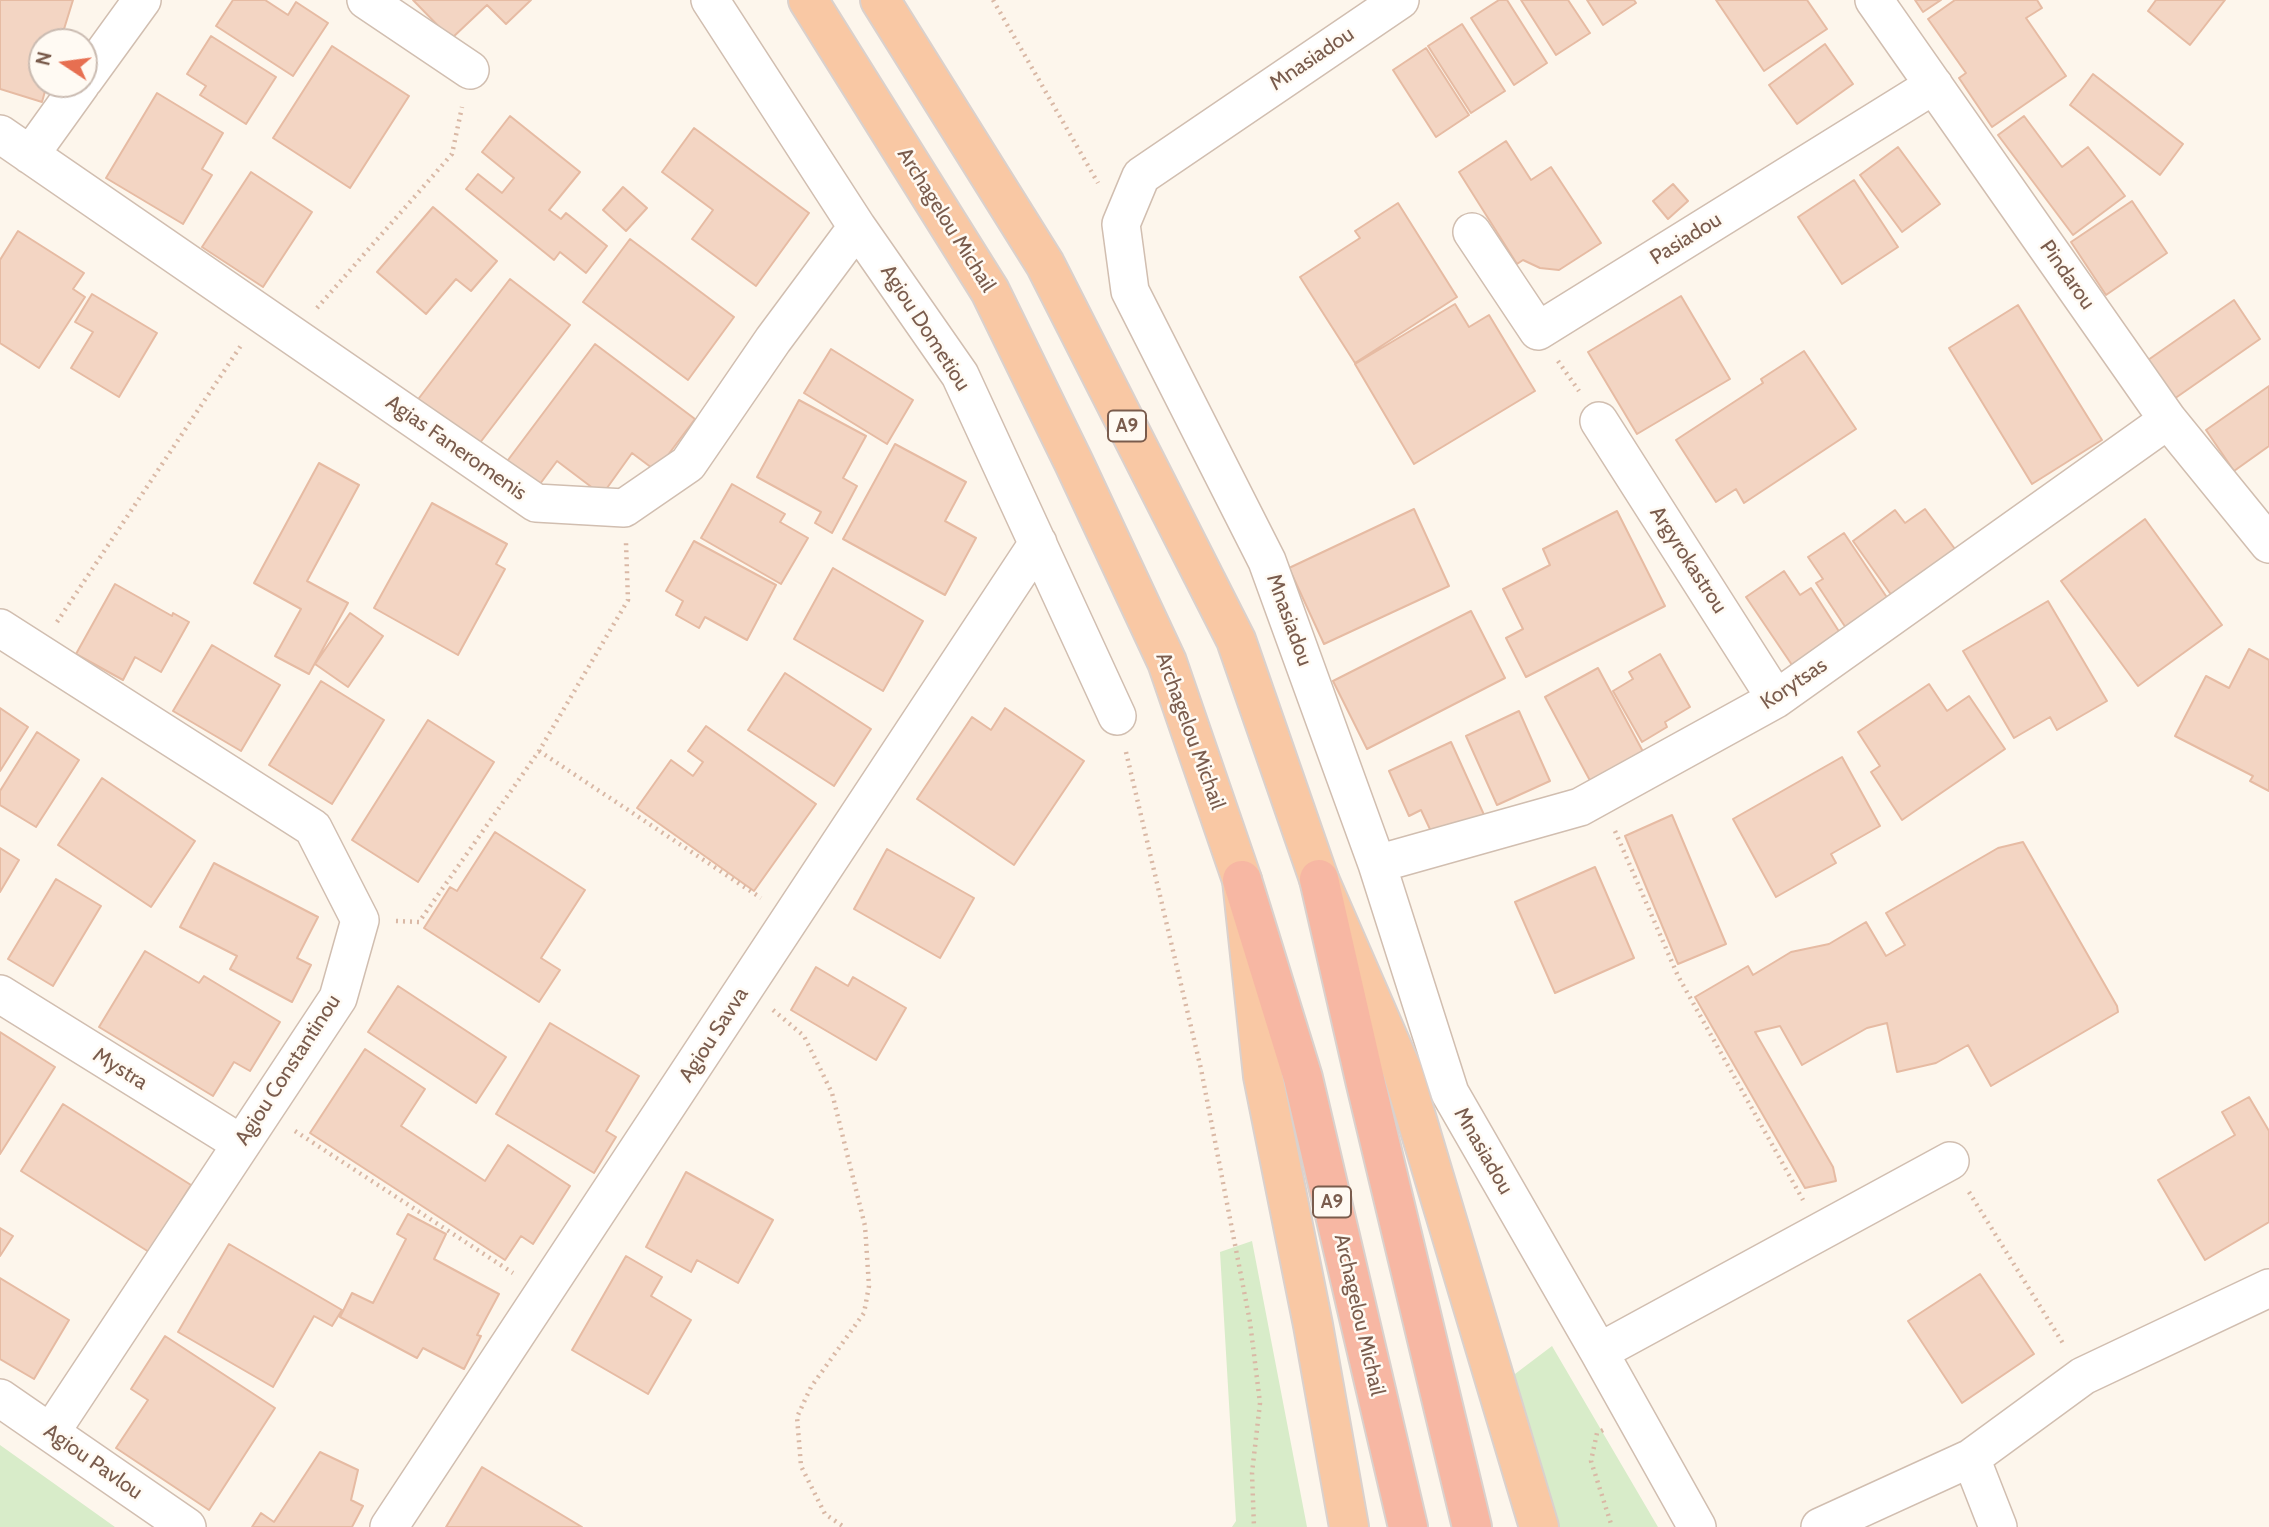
<!DOCTYPE html>
<html>
<head>
<meta charset="utf-8">
<style>
	body { margin:0 }
	#map { position:relative; width:2269px; height:1527px; overflow:hidden; background:#fdf6ec; font-family:Cabin,sans-serif }
	canvas { display:block }
	.north { position:absolute; left:28px; top:28px; width:70px; height:70px; box-sizing:border-box; background:#fffaf3; border:2px solid #cabbb1; border-radius:50%; rotate:283deg; font-size:19px; font-weight:700; line-height:28px; text-align:center; color:#7a5c4d }
	.north::after { content:''; display:block; margin:auto; width:24px; height:32px; background:#e76f51; clip-path:polygon(50% 0,100% 100%,50% 72%,0 100%) }
</style>
</head>
<body>
<div id="map">
<canvas width="2269" height="1527"></canvas>
<div class="north">N</div>
</div>
<script>
const c = document.querySelector('canvas').getContext('2d');
c.lineJoin = 'round';
function paint(path, color) { c.fillStyle = color; c.fill(path, 'evenodd'); }
function trace(path, color, width, dash) { c.strokeStyle = color; c.lineWidth = width; c.lineCap = dash ? 'butt' : 'round'; c.setLineDash(dash || []); c.stroke(path); }
function drawText(font, color, halo, rows, align = 'center') {
  c.font = font + ' Cabin,sans-serif'; c.lineWidth = 5; c.setLineDash([]); c.textBaseline = 'middle'; c.strokeStyle = halo; c.fillStyle = color; for (const [text, x, y, turn = 0] of rows) {
    c.save(); c.translate(x, y); c.rotate((+turn || 0) * Math.PI / 180); c.textAlign = isNaN(turn) ? turn : align; if (halo) c.strokeText(text, 0, 0); c.fillText(text, 0, 0); c.restore();
  }
}
paint(new Path2D(`
	M1252,1241L1307,1527H1232L1236,1521L1220,1252Z
	M1552,1346L1658,1527H1559L1511,1377Z
	M0,1445L115,1527H0Z`), '#d8ecc9');
const building = new Path2D(`
	M0,0H73L60,42H42V84H47L42,102L0,89Z
	M233,0H265L288,15L296,2L328,23L293,76L216,26Z
	M413,0H531L506,24L487,5L451,39Z
	M1499,0H1507L1547,63L1514,85L1471,18Z
	M1521,0H1568L1590,33L1556,55Z
	M1587,0H1634L1636,3L1603,25Z
	M1716,0H1807L1827,29L1764,71Z
	M1915,0H1941L1923,12Z
	M1955,0H2037L2042,8L2026,18L2066,76L1992,127L1959,78L1966,73L1928,19Z
	M2156,0H2225L2190,45L2148,11Z
	M1462,24L1505,91L1471,113L1428,46Z
	M211,36L276,77L246,124L200,95L206,86L187,74Z
	M1825,44L1853,84L1797,124L1769,85Z
	M332,46L409,96L350,188L273,138Z
	M1426,48L1469,115L1436,137L1393,70Z
	M2093,74L2183,144L2160,175L2070,105Z
	M157,93L223,133L202,169L212,175L183,224L106,178Z
	M510,116L580,172L549,210L561,219L566,213L607,246L586,273L560,252L554,260L466,189L478,174L502,193L514,178L482,152Z
	M2024,116L2062,167L2088,147L2125,196L2073,235L1998,135Z
	M694,128L809,213L756,286L692,239L713,210L662,172Z
	M1506,141L1531,180L1551,167L1601,243L1559,270L1540,268L1523,260L1517,264L1459,172Z
	M1898,147L1940,204L1902,232L1860,175Z
	M251,172L312,212L263,287L202,247Z
	M1854,180L1898,247L1842,284L1798,217Z
	M1673,184L1688,201L1668,219L1653,201Z
	M623,187L647,208L626,231L603,210Z
	M2132,201L2167,253L2106,295L2071,242Z
	M1398,203L1457,297L1355,363L1300,277L1360,238L1355,231Z
	M433,207L497,261L471,291L456,279L426,314L377,272Z
	M18,231L84,273L73,289L85,297L39,368L0,343V260Z
	M630,239L734,317L688,380L583,302Z
	M510,279L570,325L476,448L416,402Z
	M92,294L157,333L119,397L71,368L93,332L75,322Z
	M1681,296L1730,379L1637,434L1588,352Z
	M2234,300L2260,339L2174,399L2148,360Z
	M1455,304L1469,327L1489,315L1535,391L1414,464L1355,364Z
	M2018,305L2102,440L2032,484L1949,348Z
	M595,344L695,419L656,471L632,453L602,495L557,461L537,488L505,464Z
	M831,349L913,400L887,444L804,393Z
	M1804,351L1856,429L1744,503L1736,489L1716,502L1676,440L1763,383L1761,379Z
	M2269,386V446L2234,471L2206,430Z
	M799,400L866,436L843,478L857,486L832,533L815,523L821,512L757,477Z
	M895,444L966,482L945,521L976,538L945,595L843,539Z
	M319,463L359,485L307,581L348,603L309,674L275,656L301,609L254,583Z
	M732,484L785,514L780,522L808,538L781,584L701,538Z
	M432,503L507,544L496,564L505,569L458,655L374,608Z
	M1414,509L1449,586L1324,644L1289,568Z
	M1925,509L1955,549L1892,596L1853,541L1895,510L1905,523Z
	M1617,511L1665,606L1526,677L1506,638L1523,629L1503,589L1550,565L1543,549Z
	M2145,519L2222,625L2138,686L2061,581Z
	M1844,533L1888,599L1846,628L1816,583L1823,579L1808,557Z
	M694,541L776,585L747,640L705,617L699,628L676,615L683,601L666,591Z
	M833,568L923,621L883,691L794,639Z
	M1784,571L1800,595L1811,588L1840,633L1792,665L1746,597Z
	M115,584L172,616L173,613L189,622L161,672L135,657L123,680L76,654Z
	M2048,601L2107,701L2057,730L2050,717L2014,738L1963,651Z
	M1471,611L1505,678L1367,749L1333,681Z
	M350,613L383,636L348,687L315,664Z
	M212,645L280,685L241,751L173,711Z
	M2249,649L2269,660V791L2250,781L2253,776L2175,736L2206,676L2229,688Z
	M1660,654L1690,707L1665,722L1667,727L1642,742L1613,691L1633,679L1629,672Z
	M1598,668L1647,759L1594,788L1545,697Z
	M785,673L871,729L834,786L748,730Z
	M321,681L384,720L332,804L269,765Z
	M1929,684L1947,711L1969,696L2005,749L1902,820L1871,772L1880,766L1858,732Z
	M0,708L28,727L0,771Z
	M1005,708L1084,761L1014,865L917,799L972,717L991,730Z
	M1519,711L1550,781L1497,805L1466,736Z
	M428,720L494,762L418,882L352,840Z
	M706,726L816,804L754,891L637,808L671,760L693,776L703,762L688,751Z
	M37,732L79,760L36,827L0,805V791Z
	M1451,742L1485,817L1435,840L1421,810L1409,816L1389,771Z
	M1842,757L1880,826L1831,854L1836,863L1776,897L1733,819Z
	M102,778L195,841L151,907L58,845Z
	M1672,815L1726,944L1678,964L1625,836Z
	M495,832L585,890L541,958L560,970L539,1002L424,928L450,887L457,891Z
	M2023,842L2117,1006L2118,1012L1991,1086L1968,1045L1936,1063L1897,1072L1887,1023L1867,1028L1802,1065L1780,1026L1755,1032L1833,1167L1836,1181L1805,1188L1695,997L1748,966L1753,975L1791,952L1829,944L1866,922L1886,956L1905,945L1886,913L1998,848Z
	M0,848L19,860L0,892Z
	M887,849L974,898L940,958L854,909Z
	M214,863L318,917L297,958L311,965L292,1002L230,969L237,956L180,927Z
	M1595,867L1634,958L1555,993L1515,902Z
	M56,879L101,906L53,986L8,959Z
	M145,951L199,983L204,976L280,1022L250,1071L234,1062L213,1096L99,1027Z
	M816,967L848,986L853,977L906,1008L876,1060L791,1010Z
	M398,986L506,1057L476,1103L368,1032Z
	M550,1023L639,1076L606,1131L616,1137L594,1173L496,1114Z
	M0,1032L55,1067L0,1154Z
	M365,1049L425,1089L401,1126L485,1181L508,1145L570,1186L533,1244L521,1236L505,1260L310,1133Z
	M2249,1097L2269,1131V1222L2205,1260L2158,1180L2235,1135L2222,1112Z
	M63,1104L191,1185L149,1252L21,1171Z
	M686,1172L773,1220L738,1283L697,1260L691,1272L646,1247Z
	M408,1214L446,1234L434,1259L499,1294L477,1335L481,1336L464,1369L423,1348L417,1358L340,1317L352,1293L373,1303L406,1239L397,1234Z
	M0,1228L13,1236L0,1256Z
	M229,1244L342,1310L332,1326L314,1316L273,1387L178,1332Z
	M626,1256L662,1277L651,1296L691,1320L648,1394L572,1350Z
	M1980,1274L2034,1354L1962,1403L1908,1321Z
	M0,1278L69,1320L34,1379L0,1359Z
	M165,1336L275,1408L209,1510L116,1448L148,1400L131,1389Z
	M320,1452L358,1470L351,1500L363,1506L352,1527H252L261,1513L274,1522Z
	M482,1467L582,1527H446Z`);
paint(building, '#f3d5c3');
trace(building, '#e6bba3', 2);
const minor = new Path2D(`
	M366,0L470,70
	M710,0L857,227L960,375L1117,716
	M1400,0L1141,176L1121,224L1130,291L1267,561L1377,864L1450,1093L1599,1352L1697,1527
	M1874,0L2168,420L2269,544
	M84,80L142,0
	M0,134L536,503L624,508L688,464L773,340L857,227
	M30,155L81,84
	M1472,232L1538,331L1934,85
	M1599,421L1776,699
	M0,628L313,828L360,920L338,998L51,1432
	M1377,864L1580,807L1776,699L2168,420
	M0,994L240,1143
	M1599,1352L1950,1161
	M0,1398L187,1527
	M1971,1458L1998,1527
	M389,1527L1038,543
	M1820,1527L1971,1458L2083,1376L2269,1288`);
const trunk = new Path2D(`
	M808,0L990,291L1074,463L1167,662L1242,880L1263,1076L1313,1325L1349,1527
	M880,0L1045,264L1236,640L1319,879L1402,1070L1539,1527`);
const motorway = new Path2D(`
	M1319,879L1365,1080L1472,1527
	M1242,880L1303,1078L1408,1527`);
trace(minor, '#d1beb0', 40);
trace(trunk, '#dad1cd', 42);
trace(motorway, '#dad1cd', 42);
trace(new Path2D(`
	M993,0L1098,183
	M317,308L452,154L462,107
	M1558,361L1579,391
	M57,622L242,344
	M539,751L761,898
	M1126,752L1201,1069L1250,1322L1260,1403L1252,1473L1254,1527
	M1615,831L1678,976L1803,1200
	M396,921L419,922L539,751L628,600L626,543
	M773,1010L804,1036L832,1093L865,1226L869,1286L864,1313L811,1387L797,1417L801,1466L825,1514L844,1527
	M295,1131L513,1273
	M1969,1192L2064,1345
	M1603,1430L1597,1433L1591,1461L1612,1527`), '#d9b8a5', 4.5, [2, 5]);
trace(minor, '#fff', 37);
trace(trunk, '#f9c8a4', 38);
trace(motorway, '#f7b7a3', 38);
for (const [x, y, w] of [
	[1127,426,38],
	[1332,1202,38]
]) { const box = new Path2D(); box.roundRect(x - w / 2, y - 15.5, w, 31, 5); c.fillStyle = '#fffaf3'; c.fill(box); trace(box, '#7a5c4d', 2); }
drawText('bold 19px', '#7a5c4d', null, [
	["A9",1127,426],
	["A9",1332,1202]
]);
drawText('21px', '#7a5c4d', '#fffaf3', [
	["Mnasiadou",1312,59,-34],
	["Archagelou Michail",946,220,58],
	["Pasiadou",1686,239,-32],
	["Pindarou",2067,275,55],
	["Agiou Dometiou",925,328,57],
	["Agias Faneromenis",456,448,35],
	["Argyrokastrou",1688,560,57],
	["Mnasiadou",1289,620,70],
	["Korytsas",1794,684,-34],
	["Archagelou Michail",1190,731,70],
	["Agiou Savva",714,1035,-57],
	["Mystra",120,1069,32],
	["Agiou Constantinou",288,1070,-57],
	["Mnasiadou",1483,1151,60],
	["Archagelou Michail",1359,1315,77],
	["Agiou Pavlou",93,1462,35]
]);
</script>
</body>
</html>
